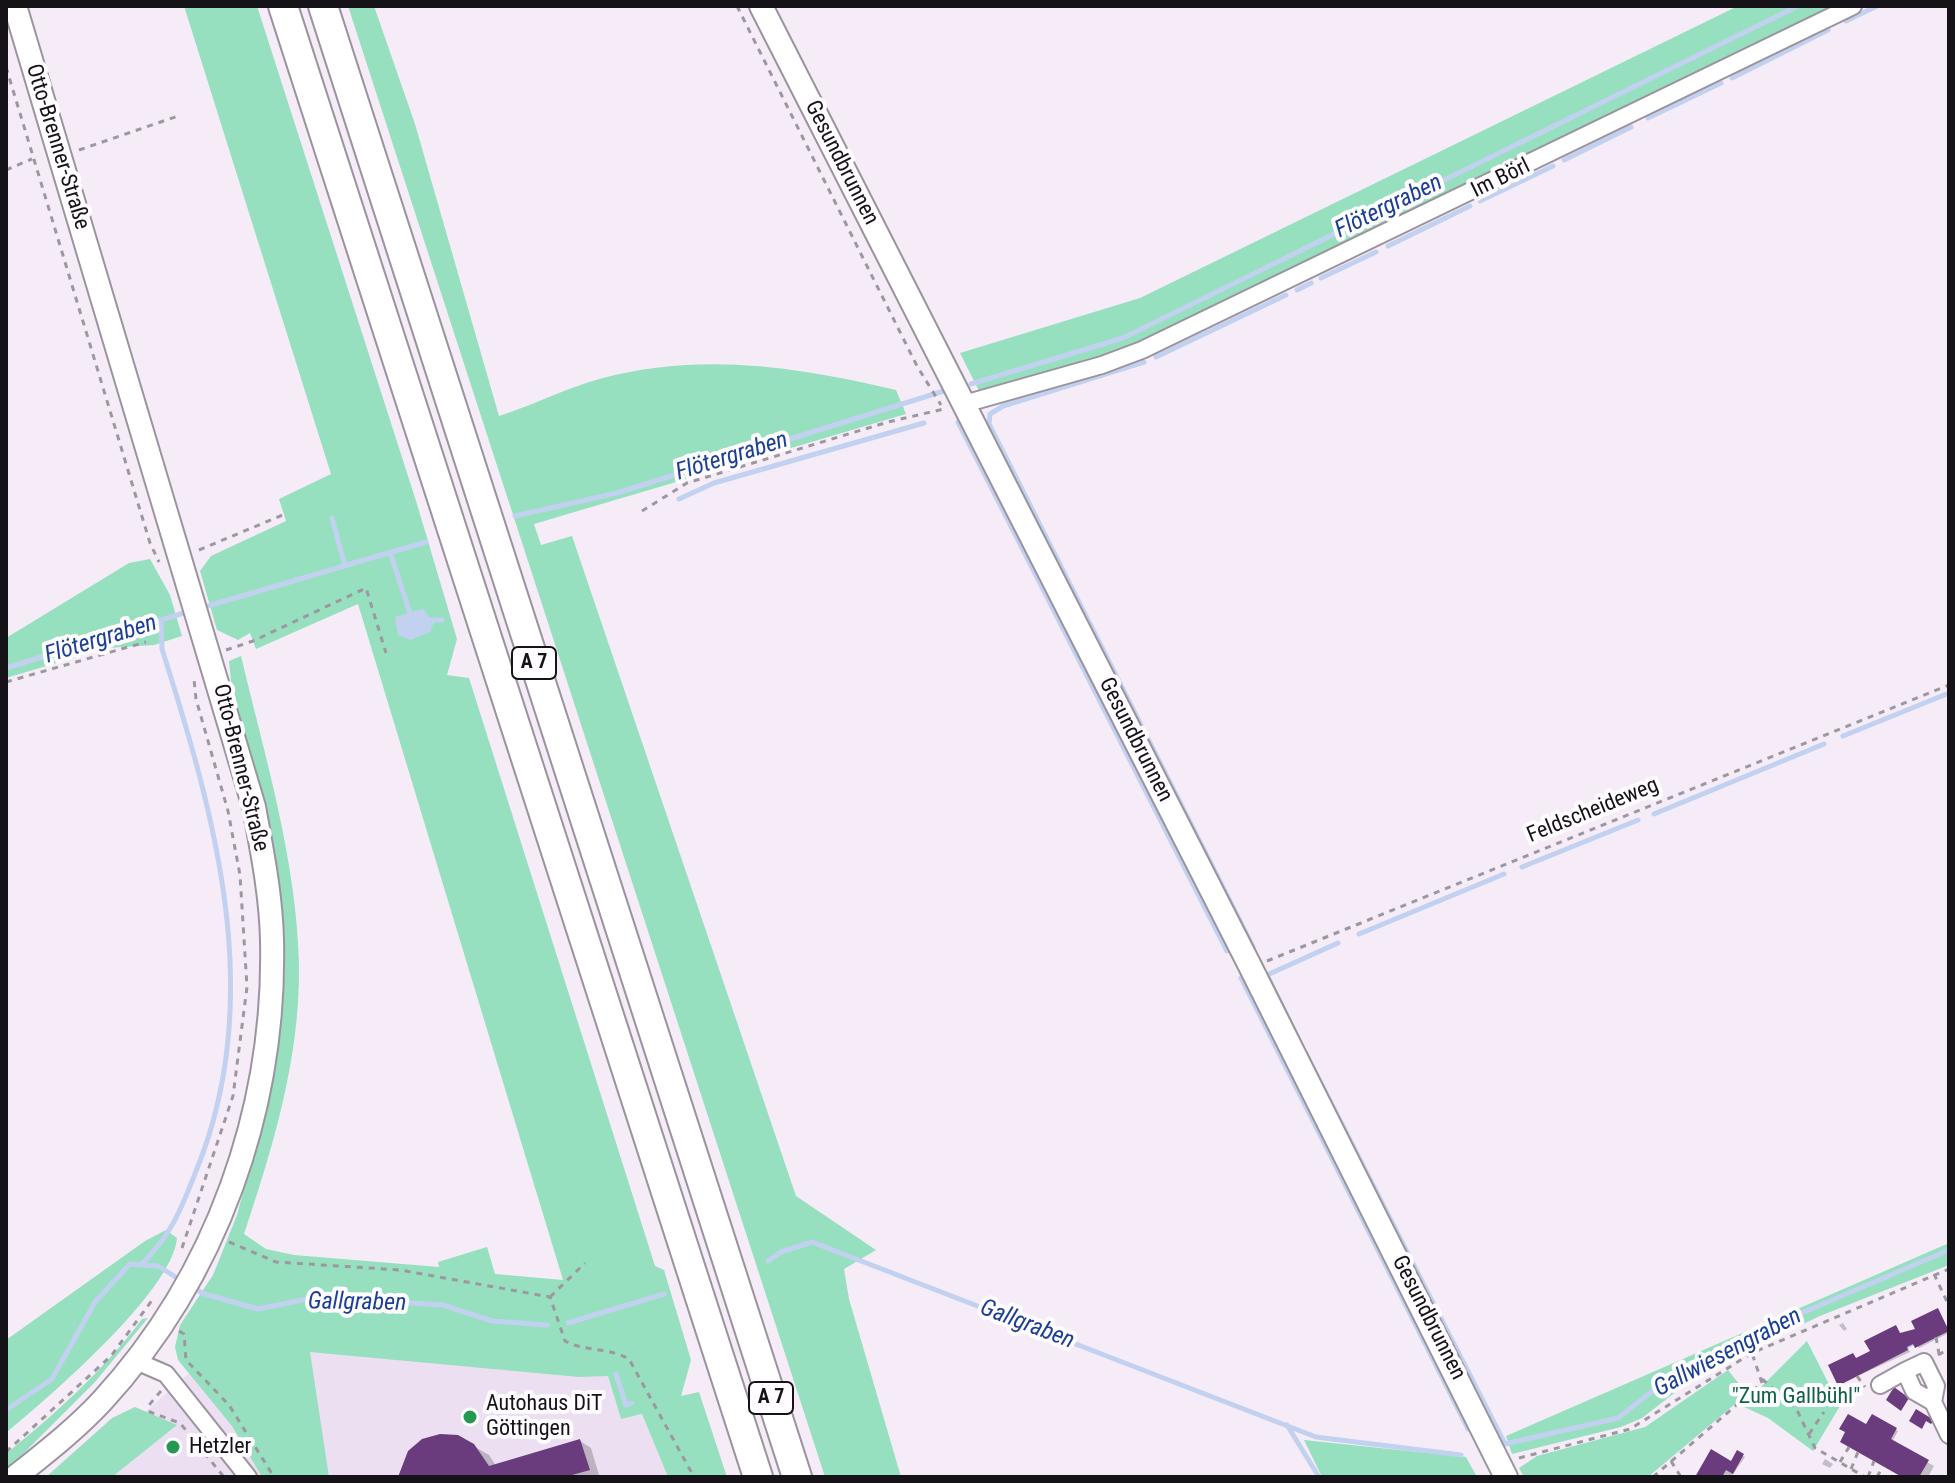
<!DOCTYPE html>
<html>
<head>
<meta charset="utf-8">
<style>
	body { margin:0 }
	#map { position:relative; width:1955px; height:1483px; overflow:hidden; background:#f5ecf8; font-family:"Roboto Condensed",sans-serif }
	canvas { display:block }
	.frame { position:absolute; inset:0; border:8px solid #151317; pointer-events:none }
</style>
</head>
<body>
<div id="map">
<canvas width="1955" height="1483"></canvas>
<div class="frame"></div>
</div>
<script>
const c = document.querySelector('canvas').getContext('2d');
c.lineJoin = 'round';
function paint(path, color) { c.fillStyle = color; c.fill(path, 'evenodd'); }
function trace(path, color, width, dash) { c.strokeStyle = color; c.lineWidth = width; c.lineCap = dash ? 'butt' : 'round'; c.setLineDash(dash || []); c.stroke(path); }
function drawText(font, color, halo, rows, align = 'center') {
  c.font = font + ' "Roboto Condensed",sans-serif'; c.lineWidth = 8; c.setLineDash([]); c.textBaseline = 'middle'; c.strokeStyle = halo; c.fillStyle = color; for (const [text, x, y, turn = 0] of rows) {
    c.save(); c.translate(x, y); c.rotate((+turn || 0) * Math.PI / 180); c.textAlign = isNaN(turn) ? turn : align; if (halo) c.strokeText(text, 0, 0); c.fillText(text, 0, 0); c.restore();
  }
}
paint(new Path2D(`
	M254,1316L608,1376L621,1419L642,1414L668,1477H112L176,1425L145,1412Z`), '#ebdff1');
paint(new Path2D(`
	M184,6H257L417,504L457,639L447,675L469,678L655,1266L664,1270L691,1360L681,1396L699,1392L727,1477H668L642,1414L621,1419L608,1376L579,1377L310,1352L329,1477H262L232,1426L178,1360L175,1347L180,1325L213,1275L237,1215L275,1073L282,1007L283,940L273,842L231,681L229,661L241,656C265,757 297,861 299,966C300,1059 273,1147 244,1234L266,1249L294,1255L439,1267L438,1262L487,1247L495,1274L563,1280L358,604L256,649L250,633L238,640L217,630L200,571L211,556L286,521L279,499L331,474Z
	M348,6H374L415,124L499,416C534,405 568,387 603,378C704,352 797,367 896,390L906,414L534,524L541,545L572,536L796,1196L876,1250L844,1269L849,1299L901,1477H825Z
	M1738,6H1839L1125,350L979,391L960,353L1140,298Z
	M150,559L170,595L182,636L154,645L107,648L6,678V638L129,563Z
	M166,1230L177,1238C173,1291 48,1398 6,1433V1340L145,1241Z
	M1949,1243V1265L1820,1316L1751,1349L1677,1391L1642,1418L1621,1427L1512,1454L1506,1436Z
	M148,1318L95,1382L6,1471V1454C56,1413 103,1371 142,1319Z
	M1807,1341L1840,1406L1813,1451L1768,1418L1742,1406Z
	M1728,1370L1747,1394L1648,1477H1524L1519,1468L1537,1456L1645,1427Z
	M135,1407L177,1425L112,1477H46L112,1418Z
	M1304,1440L1466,1457L1477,1477H1322Z`), '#96e0bf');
paint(new Path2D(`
	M423,609L434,623L430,632L411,640L398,635L395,617Z`), '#c2d1f0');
paint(new Path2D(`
	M1938,1310L1949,1333L1919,1348L1916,1344L1908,1348L1910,1352L1840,1384L1853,1355L1857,1359L1872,1352L1896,1327L1902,1335L1918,1330Z
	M1843,1323L1847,1329L1844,1331L1839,1325Z
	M1873,1417L1898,1431L1892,1442L1934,1466L1928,1477H1906Z
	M580,1441L591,1448L599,1475L401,1477L473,1446L489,1455L496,1466Z
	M1738,1453L1745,1457L1731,1477H1698L1732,1464Z
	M1825,1459L1833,1464L1830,1468L1822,1464Z`), '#0003');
trace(new Path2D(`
	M1846,21L1877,6
	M1732,78L1828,30
	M1648,118L1721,83
	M1564,160L1631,127
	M1480,201L1553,166
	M1388,246L1470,206
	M1321,278L1376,252
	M1297,290L1311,283
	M1156,357L1286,295
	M1144,362L1003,406L990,414L989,424L1253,947
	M971,384L1123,338L1798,6
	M958,422L1227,951
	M679,499L714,483L924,423
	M515,516L617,493L947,390
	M332,518L345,566
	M390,552L410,613L415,615
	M201,608L426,542
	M428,620H442
	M6,668L187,612
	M1843,736L1949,693
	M1654,814L1824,744
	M1522,867L1638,820
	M1359,934L1504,874
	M1241,978L1468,1429
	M1298,1038L1267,975L1338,943
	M1306,1054L1505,1444L1618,1418L1664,1382L1755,1333L1949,1250
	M768,1261L781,1252L812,1242L1316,1437L1461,1455
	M141,1265C173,1233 182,1207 198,1166C266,995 215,816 162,649L161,620
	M190,1286L204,1294L258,1309L317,1297L443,1305L492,1321L547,1325
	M568,1323L664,1294
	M616,1374L626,1405L632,1403
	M6,1410L52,1379L95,1302L130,1264L158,1266L182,1281
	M1287,1425L1319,1477`), '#c2d1f0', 5);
paint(new Path2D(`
	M1938,1308L1949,1331L1915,1348L1913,1344L1907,1347L1908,1350L1838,1386L1828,1365L1853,1353L1856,1358L1870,1351L1864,1341L1896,1325L1900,1333L1915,1329L1911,1321Z
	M1894,1387L1909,1398L1901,1411L1886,1400Z
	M1916,1409L1934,1420L1931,1424L1926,1421L1922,1429L1909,1421Z
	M1848,1414L1866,1424L1872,1414L1897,1428L1891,1439L1929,1460L1919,1477H1902L1840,1442L1845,1432L1839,1429Z
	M440,1434L458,1435L474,1444L489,1466L580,1439L590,1470L565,1477H398L408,1451L422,1439Z
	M1711,1449L1731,1461L1737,1450L1744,1454L1733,1474L1726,1470L1722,1477H1695Z`), '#6a3c7d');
const street = new Path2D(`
	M964,404L1102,365L1142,350L1853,6
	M136,1361L166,1374L248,1477
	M1880,1385L1905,1371
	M1933,1402L1936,1386L1924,1362L1905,1371L1914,1391L1933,1402L1949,1435`);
const secondary = new Path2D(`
	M15,6L254,807C262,851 271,895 272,940C276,1108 217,1276 102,1401C76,1429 45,1453 15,1477
	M761,6L1249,964L1506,1477`);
const highway = new Path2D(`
	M283,6L758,1477
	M323,6L797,1477`);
trace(street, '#9b949f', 20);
trace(secondary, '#9b949f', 26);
trace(highway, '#9b949f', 32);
trace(new Path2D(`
	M737,6L917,366L941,405
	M6,67L150,543L159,562
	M79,150L181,115
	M6,170L32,159
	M642,511L687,483L888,422L944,409
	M199,550L285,514
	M226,650L253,641L366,588L386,653
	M6,682L146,642
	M1267,961L1949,685
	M229,1242L276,1262L400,1270L550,1297L565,1341C585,1352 609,1347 629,1359L694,1477
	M182,1248L233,1096L247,987L240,875L228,811L196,699L194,679
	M1934,1274L1949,1306
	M550,1297L585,1263
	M179,1331L184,1334L186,1360L229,1405L274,1477
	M1936,1337L1939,1354
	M1938,1355L1949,1349
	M1857,1376L1865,1387
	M1762,1379L1796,1408L1815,1448L1865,1477
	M161,1391L149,1405L150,1412L180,1423L224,1477
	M1809,1434L1824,1412
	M6,1452L111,1356L153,1299
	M1519,1458L1630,1429L1752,1353L1949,1269
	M1671,1461L1681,1477
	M1840,1462L1849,1447
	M1851,1469L1858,1452
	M1653,1477L1762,1383L1752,1353
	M1868,1477L1874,1461
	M1877,1477L1883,1466
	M1898,1477L1899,1475`), '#9d97a0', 3, [6, 6]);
trace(street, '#fff', 16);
trace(secondary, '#fff', 22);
trace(highway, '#fff', 28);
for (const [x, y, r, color] of [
	[470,1417,8,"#259852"],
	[173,1447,8,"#259852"]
]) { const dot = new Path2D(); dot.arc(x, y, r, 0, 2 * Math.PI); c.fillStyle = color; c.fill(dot); trace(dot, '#fefcff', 3); }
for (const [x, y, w] of [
	[534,663,44],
	[771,1398,44]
]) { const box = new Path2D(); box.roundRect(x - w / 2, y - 16, w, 32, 6); c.fillStyle = '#fefcff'; c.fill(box); trace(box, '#151317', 2); }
drawText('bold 20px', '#151317', null, [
	["A 7",534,663],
	["A 7",771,1398]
]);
drawText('22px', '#151317', '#fefcff', [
	["Otto-Brenner-Straße",57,147,73],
	["Gesundbrunnen",841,163,63],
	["Im Börl",1501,179,-26],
	["Gesundbrunnen",1135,740,63],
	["Otto-Brenner-Straße",240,768,76],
	["Feldscheideweg",1593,811,-22],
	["Gesundbrunnen",1428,1318,63]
]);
drawText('22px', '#116247', '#fefcff', [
	["\"Zum Gallbühl\"",1796,1397]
]);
drawText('22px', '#151317', '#fefcff', [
	["Autohaus DiT",486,1404],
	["Göttingen",486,1429],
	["Hetzler",189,1447]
], 'left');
drawText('italic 24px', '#1b3f93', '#fefcff', [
	["Flötergraben",1389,207,-26],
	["Flötergraben",732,457,-17],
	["Flötergraben",101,640,-17],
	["Gallgraben",357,1303,1],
	["Gallgraben",1027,1325,21],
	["Gallwiesengraben",1728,1353,-28]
]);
</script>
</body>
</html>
